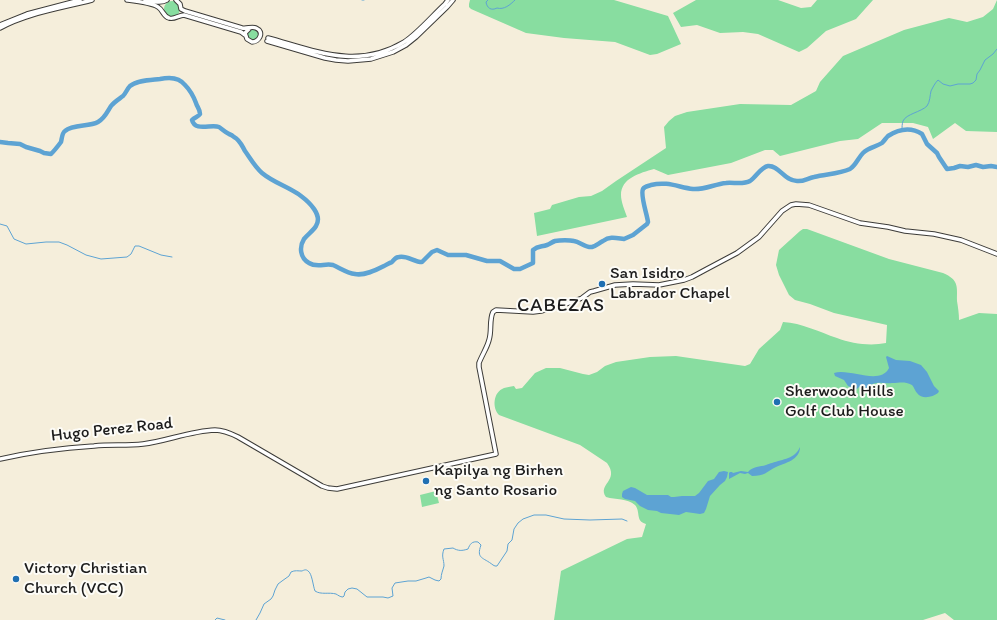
<!DOCTYPE html>
<html>
<head>
<meta charset="utf-8">
<style>
	body { margin:0 }
	canvas { display:block; background:#f5eedb }
</style>
</head>
<body>
<canvas width="997" height="620"></canvas>
<script>
const c = document.querySelector('canvas').getContext('2d');
c.lineJoin = 'round';
function paint(path, color) { c.fillStyle = color; c.fill(path, 'evenodd'); }
function trace(path, color, width, dash) { c.strokeStyle = color; c.lineWidth = width; c.lineCap = dash ? 'butt' : 'round'; c.setLineDash(dash || []); c.stroke(path); }
function drawText(font, color, halo, rows, align = 'center') {
  c.font = font + ' Itim,sans-serif'; c.lineWidth = 4; c.setLineDash([]); c.textBaseline = 'middle'; c.strokeStyle = halo; c.fillStyle = color; for (const [text, x, y, turn = 0] of rows) {
    c.save(); c.translate(x, y); c.rotate((+turn || 0) * Math.PI / 180); c.textAlign = isNaN(turn) ? turn : align; if (halo) c.strokeText(text, 0, 0); c.fillText(text, 0, 0); c.restore();
  }
}
paint(new Path2D(`
	M470,0H614L668,16L681,44L657,54L650,55L615,42L564,38L526,33L471,9L469,7V4Z
	M696,0H778L801,8L811,7L817,0H873L856,19L826,31L807,48L799,52L758,34L743,32L720,33L697,25L681,27L673,13Z
	M997,0V132L966,131L955,123L933,139L928,127L913,123H882L858,139L840,141L780,156L773,150H765L731,163L668,175L654,169C640,173 621,178 621,195C621,202 625,211 627,217L537,236L534,213L550,209L552,205L579,197L591,196L602,191L616,181L666,148L664,127L669,121L675,116L687,112L740,104L791,105L816,91L820,82L843,56L904,30L949,18L967,22L983,17L993,9Z
	M164 9a8 8 0 1 1 16 0a8 8 0 1 1-16 0Z
	M247.5 35a5.5 5.5 0 1 1 11 0a5.5 5.5 0 1 1-11 0Z
	M803,229H807L889,259L943,273C959,280 957,286 957,301C958,307 959,314 959,320L979,313L997,314V620H954L945,613L923,620H554L561,571L627,539L642,537L646,524C635,521 641,512 635,505C627,498 616,500 606,497C597,484 620,481 607,463L580,445L499,415C492,408 493,392 504,388C507,387 510,387 514,386L516,389L522,388L535,373L546,368H560L583,374L589,375L597,372L605,366L616,362L650,357L676,356L745,366L750,364L759,349L780,330L783,322C802,323 819,332 837,338C852,344 871,346 886,343L887,325L834,313L810,304L795,300L789,295L779,275L776,265L779,250L800,231Z
	M436,491L439,503L422,507L420,495Z`), '#88dda0');
paint(new Path2D(`
	M887,356L896,360L910,361L921,365L927,372L934,386L939,391L938,393C933,397 922,400 917,393C915,391 914,387 912,385C904,381 900,383 892,383C882,384 875,380 867,388L859,387L857,389L853,388L848,386L844,380L835,376L834,373C850,368 880,386 889,368L886,357Z
	M800,447C800,460 785,463 776,467C766,472 765,476 752,476L748,473L745,474L740,473L729,479V473L730,472H732L733,473L741,471L748,472C753,466 760,467 766,465C769,464 770,463 772,463C783,459 795,459 800,447Z
	M724,471L728,472L727,477L725,481L720,485L710,496L706,509L704,513L700,514L686,512L679,515L661,513L657,511L648,510L640,506L635,501L625,499L622,497V494L623,491L631,487L635,488L647,495H668L671,497H674L682,496H695L699,493L708,481L714,479L719,472Z`), '#5da3d3');
trace(new Path2D(`
	M362,0H364
	M488,0L486,2C487,8 491,11 497,8C504,10 510,5 515,0
	M902,130C902,127 902,124 903,121C906,114 921,112 927,106C930,102 930,95 931,91C933,87 935,83 938,80L943,84L950,86L958,84H970L973,83L976,80L977,74L980,70L985,60L993,54L997,49
	M0,224L7,226L14,239L26,244L46,242H59L67,245L86,255L101,259L127,257L131,254L135,246H139L161,255L172,257
	M215,620L217,618L225,620
	M256,620L260,613L264,604L271,599L273,596L275,590L278,584L282,581L289,576L291,572C295,570 298,571 302,571C304,570 306,569 308,571C312,573 313,586 315,591C321,595 329,592 336,594C338,595 340,597 343,597L344,596L345,592L348,589L352,588L357,589L367,597H383L388,598L393,596L392,588L395,583L408,581H416L426,578L429,577L435,580L439,581L441,579C441,574 443,570 444,566C444,559 441,557 444,549L453,548C458,551 462,551 468,549C470,544 472,541 478,542L481,545C476,559 483,557 493,565L495,566H497L507,551L508,544L512,540L514,529L518,523L523,519L534,515H546L564,519L590,520L622,519L627,521`), '#5da3d3', 1);
trace(new Path2D(`
	M0,142L8,143L20,144L26,147L40,151L44,153L51,154C55,150 58,146 61,142C62,138 62,133 65,131C73,124 89,127 98,122C105,118 107,112 111,106C114,102 119,99 123,96C126,93 127,89 130,86C137,80 151,80 160,79C169,77 179,77 185,85C191,91 193,95 196,103C197,107 200,109 200,114C198,117 195,117 192,120C195,132 211,124 219,127C222,129 225,132 229,134C232,135 232,135 234,137C240,140 242,146 245,151C250,158 255,167 262,173C274,183 289,187 301,196C309,202 323,215 316,226C313,231 308,234 304,239C299,247 300,258 309,263C317,268 325,263 333,265C340,268 347,273 355,274C364,276 376,270 384,266C386,265 389,263 392,262C394,260 395,257 399,257C407,255 414,262 422,262L432,252L437,250L448,255H466L487,261H500L514,269H520L533,263V250C538,246 541,247 547,245C550,244 552,242 555,241C560,240 570,240 574,241C580,242 586,248 592,247C596,246 599,243 603,241C610,236 616,238 624,239L633,235L647,224L648,222C647,214 640,195 643,189C645,186 649,186 651,185C667,181 678,187 693,189C704,190 715,184 726,183C733,182 743,185 750,181C756,177 761,167 768,166C779,165 784,181 797,181C803,182 808,178 814,177C826,174 839,174 850,169C856,165 858,158 863,153C869,147 876,147 882,143C884,141 886,138 888,136C899,129 911,127 922,134L927,144L937,153L939,157L947,169L954,168L960,166L968,167L976,165L983,167L991,166L997,167`), '#5da3d3', 4.5);
const secondary = new Path2D(`
	M127,0C135,1 152,3 158,7C163,10 163,16 169,18C174,20 179,15 184,15L241,32L245,35
	M145,0C152,1 161,4 167,0
	M176,0L180,4L181,9L185,11L242,28C247,29 252,26 256,28C265,32 259,42 252,42L247,39L245,33L249,29
	M0,25L27,14L80,0
	M0,28C27,13 62,8 92,0
	M268,38C316,51 357,70 404,42C417,34 433,15 445,4L448,0
	M267,41L325,58L336,60L348,61L371,59L393,52L406,45L416,37L447,7L453,0
	M0,459C31,452 62,448 94,446C110,444 126,446 143,444C167,441 190,431 215,430C223,430 230,433 238,437L322,486L328,488L337,489L496,454L479,367V363C482,355 487,348 489,340C492,331 489,320 493,312L496,310L533,312L541,311L572,302L582,298L590,292L594,291L615,285L633,284L659,285L684,280L692,277L705,270L737,253L759,237L782,211L791,205L796,204L809,205L860,223L888,227L905,231L934,234L961,240L997,254`);
trace(secondary, '#3d3c39', 5.5);
trace(secondary, '#fff', 3.5);
for (const [x, y, r, color] of [
	[602,284,4,"#1f6fb2"],
	[777,402,4,"#1f6fb2"],
	[426,481,4,"#1f6fb2"],
	[16,579,4,"#1f6fb2"]
]) { const dot = new Path2D(); dot.arc(x, y, r, 0, 2 * Math.PI); c.fillStyle = color; c.fill(dot); trace(dot, '#fdfcf7', 1.5); }
drawText('17px', '#1c1c1c', '#fdfcf7', [
	["San Isidro",610,274],
	["Labrador Chapel",610,294],
	["Sherwood Hills",785,392],
	["Golf Club House",785,412],
	["Kapilya ng Birhen",434,471],
	["ng Santo Rosario",434,491],
	["Victory Christian",24,569],
	["Church (VCC)",24,589]
], 'left');
drawText('17px', '#1c1c1c', '#fdfcf7', [
	["Hugo Perez Road",112,430,-6]
]);
c.letterSpacing = '1px';
drawText('19px', '#1c1c1c', '#fdfcf7', [
	["CABEZAS",561,306]
]);
c.letterSpacing = '0px';
</script>
</body>
</html>
